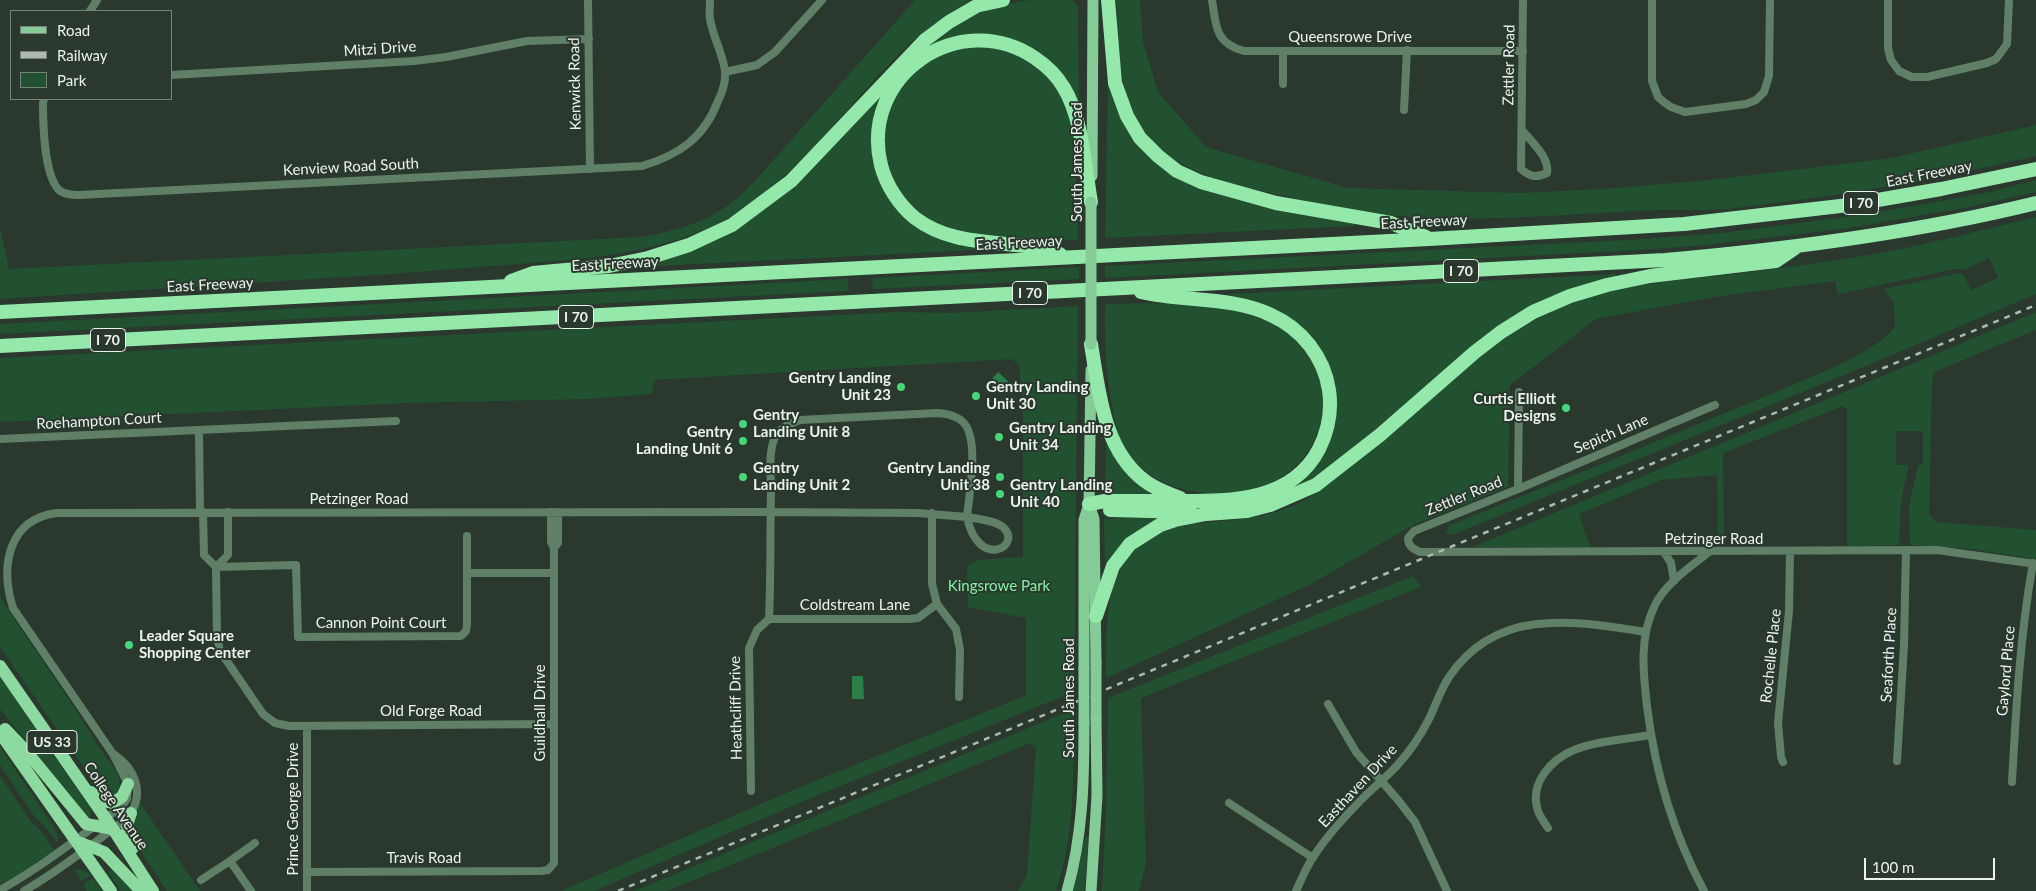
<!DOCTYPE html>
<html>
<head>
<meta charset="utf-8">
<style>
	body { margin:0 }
	#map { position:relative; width:2036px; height:891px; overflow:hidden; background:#2a382e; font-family:Lato,sans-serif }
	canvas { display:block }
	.legend { position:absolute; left:10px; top:10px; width:162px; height:90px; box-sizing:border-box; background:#2a382e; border:1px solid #77837a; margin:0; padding:6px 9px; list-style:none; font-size:15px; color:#eaf3ec }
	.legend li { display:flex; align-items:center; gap:10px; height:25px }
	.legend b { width:25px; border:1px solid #77837a }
	.scale { position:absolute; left:1864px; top:858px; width:131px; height:22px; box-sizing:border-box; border:2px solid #eaf3ec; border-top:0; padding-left:6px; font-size:15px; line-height:18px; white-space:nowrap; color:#eaf3ec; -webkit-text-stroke:4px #2a382e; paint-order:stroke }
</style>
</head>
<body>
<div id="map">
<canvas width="2036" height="891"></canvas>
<ul class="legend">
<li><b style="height:6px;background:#85cb97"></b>Road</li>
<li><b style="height:6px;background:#aeb9b1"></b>Railway</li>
<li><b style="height:14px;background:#225131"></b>Park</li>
</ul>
<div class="scale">100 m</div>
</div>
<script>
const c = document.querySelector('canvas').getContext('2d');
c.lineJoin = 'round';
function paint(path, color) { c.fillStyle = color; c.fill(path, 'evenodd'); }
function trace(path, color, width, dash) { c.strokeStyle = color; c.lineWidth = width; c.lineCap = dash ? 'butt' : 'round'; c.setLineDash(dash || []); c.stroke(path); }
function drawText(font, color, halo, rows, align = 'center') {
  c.font = font + ' Lato,sans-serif'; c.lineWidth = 4; c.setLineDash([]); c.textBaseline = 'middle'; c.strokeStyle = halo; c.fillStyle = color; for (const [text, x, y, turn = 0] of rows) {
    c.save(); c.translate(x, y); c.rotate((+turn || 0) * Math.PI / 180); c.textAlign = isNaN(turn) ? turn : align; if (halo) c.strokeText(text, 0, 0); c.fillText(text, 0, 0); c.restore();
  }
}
paint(new Path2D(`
	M915,0H971C944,17 918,34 896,57C847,107 805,165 749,205C700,240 639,252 580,259L391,274L0,299V227L9,269L642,237C673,231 706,223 731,203C739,197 746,189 754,182Z
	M1031,0H1069L1074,1L1078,7L1079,102C1069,85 1052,63 1036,51C1028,45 1017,42 1008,39L926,49L924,47C957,20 988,6 1031,0Z
	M1116,0H1140L1143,42L1158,92L1206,147L1348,188L1520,193L1602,189L1710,180L1892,158L2036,125V156C1955,175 1874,190 1791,201C1769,203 1746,208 1723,209C1693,211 1663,209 1633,211C1540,216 1446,225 1353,211C1325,207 1298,199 1271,193C1227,182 1184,175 1152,140C1117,101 1118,49 1116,0Z
	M969,47C1007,46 1041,61 1062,94C1070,108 1073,128 1075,143L1078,240C1038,240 968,242 932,221C887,195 871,134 899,89C914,66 943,52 969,47Z
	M1108,82H1111L1167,167L1356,222L1355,226L1105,238Z
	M886,84L880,103L889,196L975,246L976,250L636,267L733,228Z
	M2036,180V192L2027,194L1969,207L1850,228L1706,245L1640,250L1105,278V266L1627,240L1722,233L1868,214L1990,192Z
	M2036,217V294L1859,369L1452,535L1446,533L1448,526C1554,483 1661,440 1766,396C1800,381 1874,355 1895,327L1894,303L1884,289L1959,273L1964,276L1971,290L1998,278L1989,258L1965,269H1955L1838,294L1835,281L1714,297L1596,319L1510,385L1508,487L1415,524L1311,584L1106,678C1107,628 1102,570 1148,539C1159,532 1171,526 1184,525C1228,519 1264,522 1305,500C1331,485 1353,464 1376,445C1426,402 1482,347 1540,317C1614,278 1701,280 1782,268C1825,262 1868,256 1910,247C1952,238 1994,227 2036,217Z
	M1079,267V279L873,289L872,278Z
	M1616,274V277L1545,299L1529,307L1484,337L1332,466L1314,478L1285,493L1330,435L1318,347L1229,298V294Z
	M848,279V291L0,334V324Z
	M1146,303C1188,304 1234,303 1272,323C1292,333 1306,349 1316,368C1336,411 1313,467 1268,484C1241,495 1207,497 1179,488C1150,479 1131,463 1119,436C1115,426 1114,416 1112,406C1106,373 1104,338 1105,304Z
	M1078,306L1074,692L818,795L594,891H561L793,790L1022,697L1026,694V618L968,607L967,566L978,560L1023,557V413L1019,365L1012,359L654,380L652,394L588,399L407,403L0,422V358L899,312L951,313Z
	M2036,312V330L1934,372L1932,384L1929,515L1937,522L2036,530V559L1972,549L1910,545L1909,506L1918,465H1923V431H1896V465H1909L1901,501L1899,545L1847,546V409L1843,406L1723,453L1724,540H1718L1717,475L1661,480L1579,514L1590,547H1473Z
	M1106,434L1153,491V495L1105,494Z
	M1168,516L1120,548L1105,564L1104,519Z
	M1413,576L1421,587L1141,698L1146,864L1139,891H1102L1106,811L1108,698Z
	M0,594L3,602C34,651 69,697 98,746C104,756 113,765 118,775C120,781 120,788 117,793L110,797L101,792L0,647Z
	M0,677L89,806L91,811L90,820L0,709Z
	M1074,709C1073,769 1076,833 1056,891H1018L1027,875L1036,747L1030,743L667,891H634Z
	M0,747L54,827L58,838L57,843L46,828L34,816L0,765Z
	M0,776L31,822L41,831L54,850L17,876L0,884Z
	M140,803L200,891H167L136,844L140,841L137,837L133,840L130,826Z
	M1085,837H1089L1084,891H1071L1078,871Z
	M114,868L134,891H121L108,872Z
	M74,869L85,871L91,875L81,881Z
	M93,878L102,891H87L84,887V884Z`), '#225131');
paint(new Path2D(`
	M998,372L1013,386L1006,393L991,380Z
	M852,676H863L864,699H852Z`), '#298048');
trace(new Path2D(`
	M588,0L590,169
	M1212,0C1216,26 1215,43 1244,51H1523
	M1652,0V81L1658,97L1665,103L1671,107L1685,112L1746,104L1756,100L1764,92L1769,76L1770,0
	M1888,0V48L1891,60L1899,71L1912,77H1927L1987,63L1996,59L2007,44L2009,0
	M90,11L97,0
	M1283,51V84
	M725,72L757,65L775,52L822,0
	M171,75L414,61L446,57L527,41L589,39
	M44,99L43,103C43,123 44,177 60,191C65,194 73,195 79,195L642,166C679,155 704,138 718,101C722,93 726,81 725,71C723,54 713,37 710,19C709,13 710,6 710,0
	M1404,110L1407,50
	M1522,130C1531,141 1550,158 1547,173C1536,178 1530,177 1521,169L1523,0
	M1519,392L1518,489L1414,531L1408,538C1408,546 1413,549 1420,552L1937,550L2036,564
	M199,430L200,512
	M0,439L396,421
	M1518,489L1715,405
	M203,512L204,555L216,567L228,555V512
	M932,513V584L937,604L956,629L960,650L959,697
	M967,517C977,519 996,520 1004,528C1022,547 978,570 967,517Z
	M467,536V624L466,631L461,636L298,637L296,565L216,567L217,637L220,651L263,714L275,723L289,726L554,724
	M554,548L558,543V512
	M1664,552L1671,563L1674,581
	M467,573H554
	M769,619H909L918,618L937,604
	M1328,704L1356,752L1398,800L1415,822L1447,891
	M1897,761L1904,645L1906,550
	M1783,762L1781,757L1778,723L1789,611L1790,552
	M2012,782C2016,709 2020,635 2033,563
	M1229,803L1313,858
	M1548,828C1545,823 1540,817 1538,811C1529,784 1550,760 1574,750C1596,741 1627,739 1651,735
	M230,861L255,843
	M307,872L541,871L548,870L554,863V548L551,542V512
	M201,880L230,861L251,891
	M0,890C43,866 80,836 120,808L127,799L128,784L113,754L13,608C0,566 8,519 57,513C289,512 521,513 753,512H771L918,513L967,517C969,494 980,439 963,422C956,415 946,414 937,413L800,420C790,424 780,427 775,437C768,453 771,474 771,491C770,533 771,576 769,619L757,630L749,648L751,791
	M24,891C53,874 80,854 106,834C115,828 126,820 132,811C144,790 133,767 115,755
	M307,891V726
	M1296,891C1301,880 1306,868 1313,857C1327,836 1344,817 1362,799C1374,786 1389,776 1400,762C1411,750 1420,736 1428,721C1435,707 1440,691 1449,677C1497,606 1574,621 1646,632
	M1704,891C1673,833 1655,772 1647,706C1643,672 1639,637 1655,605C1666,583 1690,567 1709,552`), '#5f8067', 8);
trace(new Path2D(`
	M1092,176L1093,0
	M1089,504L1094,519L1096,663
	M1084,668V520L1089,504L1091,370
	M1067,891C1083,836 1084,780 1084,723
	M1091,891L1097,796L1096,718`), '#85cb97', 11);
trace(new Path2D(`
	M0,666L113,829L153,891
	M5,729L27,752L86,824L113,829
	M0,733L111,891
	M91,792L103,801L112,803L122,797L128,784
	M131,813C126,826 125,836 133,848
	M76,841L104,852L141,891`), '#8cdaa0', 12);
trace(new Path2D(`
	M1108,0L1115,83L1127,116L1140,138L1158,156L1177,171L1201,182L1276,203L1391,223L1426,237
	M980,5L1003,0
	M1060,254C1013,237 958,251 915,218C899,205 886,185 881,165C859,75 960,7 1035,58C1047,66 1057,76 1064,88C1082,117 1085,168 1091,202
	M511,281L533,273L609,266L648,258L689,245L732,225L791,181L925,40L949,22L987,0
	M0,312L1429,239L1684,224L1849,205L1941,189L2036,169
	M1091,344C1099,391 1103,450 1145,481C1155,489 1168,493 1180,498
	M0,346L1665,260C1790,249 1914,233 2036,203
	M1089,504L1105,501C1130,501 1156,501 1181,501C1232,501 1292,501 1319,449C1328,431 1332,410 1329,390C1324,357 1302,329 1271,315C1231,296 1183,302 1141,292
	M1110,510L1191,512
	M1096,616L1113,566L1130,544L1141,537L1160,525L1175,520L1206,514L1247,511L1270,505L1316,485L1380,435L1475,352L1501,332L1533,312L1570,296L1607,285L1650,276L1776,261L1795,248`), '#94e8aa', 14);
trace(new Path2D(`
	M618,891L2036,305`), '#aeb9b1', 2.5, [6, 6]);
trace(new Path2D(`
	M1091,344V202
	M1084,668V723
	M1096,718V663`), '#85cb97', 11);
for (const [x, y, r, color] of [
	[901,387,5,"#45d77a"],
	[976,396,5,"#45d77a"],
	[1566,408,5,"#45d77a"],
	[743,424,5,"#45d77a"],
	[999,437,5,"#45d77a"],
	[743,441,5,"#45d77a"],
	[743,477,5,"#45d77a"],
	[1000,477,5,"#45d77a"],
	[1000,494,5,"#45d77a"],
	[129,645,5,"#45d77a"]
]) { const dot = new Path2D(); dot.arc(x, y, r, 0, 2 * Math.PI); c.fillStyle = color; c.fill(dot); trace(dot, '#2a382e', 2); }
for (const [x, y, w] of [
	[1861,203,35],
	[1461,271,35],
	[1030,293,35],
	[576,317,35],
	[108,340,35],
	[52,742,50]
]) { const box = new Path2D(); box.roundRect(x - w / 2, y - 11.5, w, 23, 4); c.fillStyle = '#2a382e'; c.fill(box); trace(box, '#eaf3ec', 1); }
drawText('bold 14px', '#eaf3ec', null, [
	["I 70",1861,203],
	["I 70",1461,271],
	["I 70",1030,293],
	["I 70",576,317],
	["I 70",108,340],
	["US 33",52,742]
]);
drawText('15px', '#eaf3ec', '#2a382e', [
	["Queensrowe Drive",1350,37],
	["Mitzi Drive",380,49,-4],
	["Zettler Road",1509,65,-89],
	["Kenwick Road",575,84,-91],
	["South James Road",1077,162,-90],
	["Kenview Road South",351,167,-3],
	["East Freeway",1929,174,-11],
	["East Freeway",1424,222,-3],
	["East Freeway",1019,243,-3],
	["East Freeway",615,264,-3],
	["East Freeway",210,285,-3],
	["Roehampton Court",99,421,-3],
	["Sepich Lane",1611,434,-23],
	["Zettler Road",1464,496,-22],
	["Petzinger Road",359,499],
	["Petzinger Road",1714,539],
	["Coldstream Lane",855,605],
	["Cannon Point Court",381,623],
	["Seaforth Place",1889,655,-87],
	["Rochelle Place",1771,656,-84],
	["Gaylord Place",2006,671,-85],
	["South James Road",1069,698,-90],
	["Heathcliff Drive",736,708,-91],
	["Old Forge Road",431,711],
	["Guildhall Drive",540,713,-90],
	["Easthaven Drive",1358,786,-47],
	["College Avenue",116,806,56],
	["Prince George Drive",293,809,-90],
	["Travis Road",424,858]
]);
drawText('bold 15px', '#eaf3ec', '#2a382e', [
	["Gentry Landing",891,378,"right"],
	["Unit 23",891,395,"right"],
	["Gentry Landing",986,387],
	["Unit 30",986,404],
	["Curtis Elliott",1556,399,"right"],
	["Designs",1556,416,"right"],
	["Gentry",753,415],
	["Landing Unit 8",753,432],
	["Gentry Landing",1009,428],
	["Unit 34",1009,445],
	["Gentry",733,432,"right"],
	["Landing Unit 6",733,449,"right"],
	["Gentry",753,468],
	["Landing Unit 2",753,485],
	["Gentry Landing",990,468,"right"],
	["Unit 38",990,485,"right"],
	["Gentry Landing",1010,485],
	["Unit 40",1010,502],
	["Leader Square",139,636],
	["Shopping Center",139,653]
], 'left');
drawText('15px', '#83f2a3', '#2a382e', [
	["Kingsrowe Park",999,586]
]);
</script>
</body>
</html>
